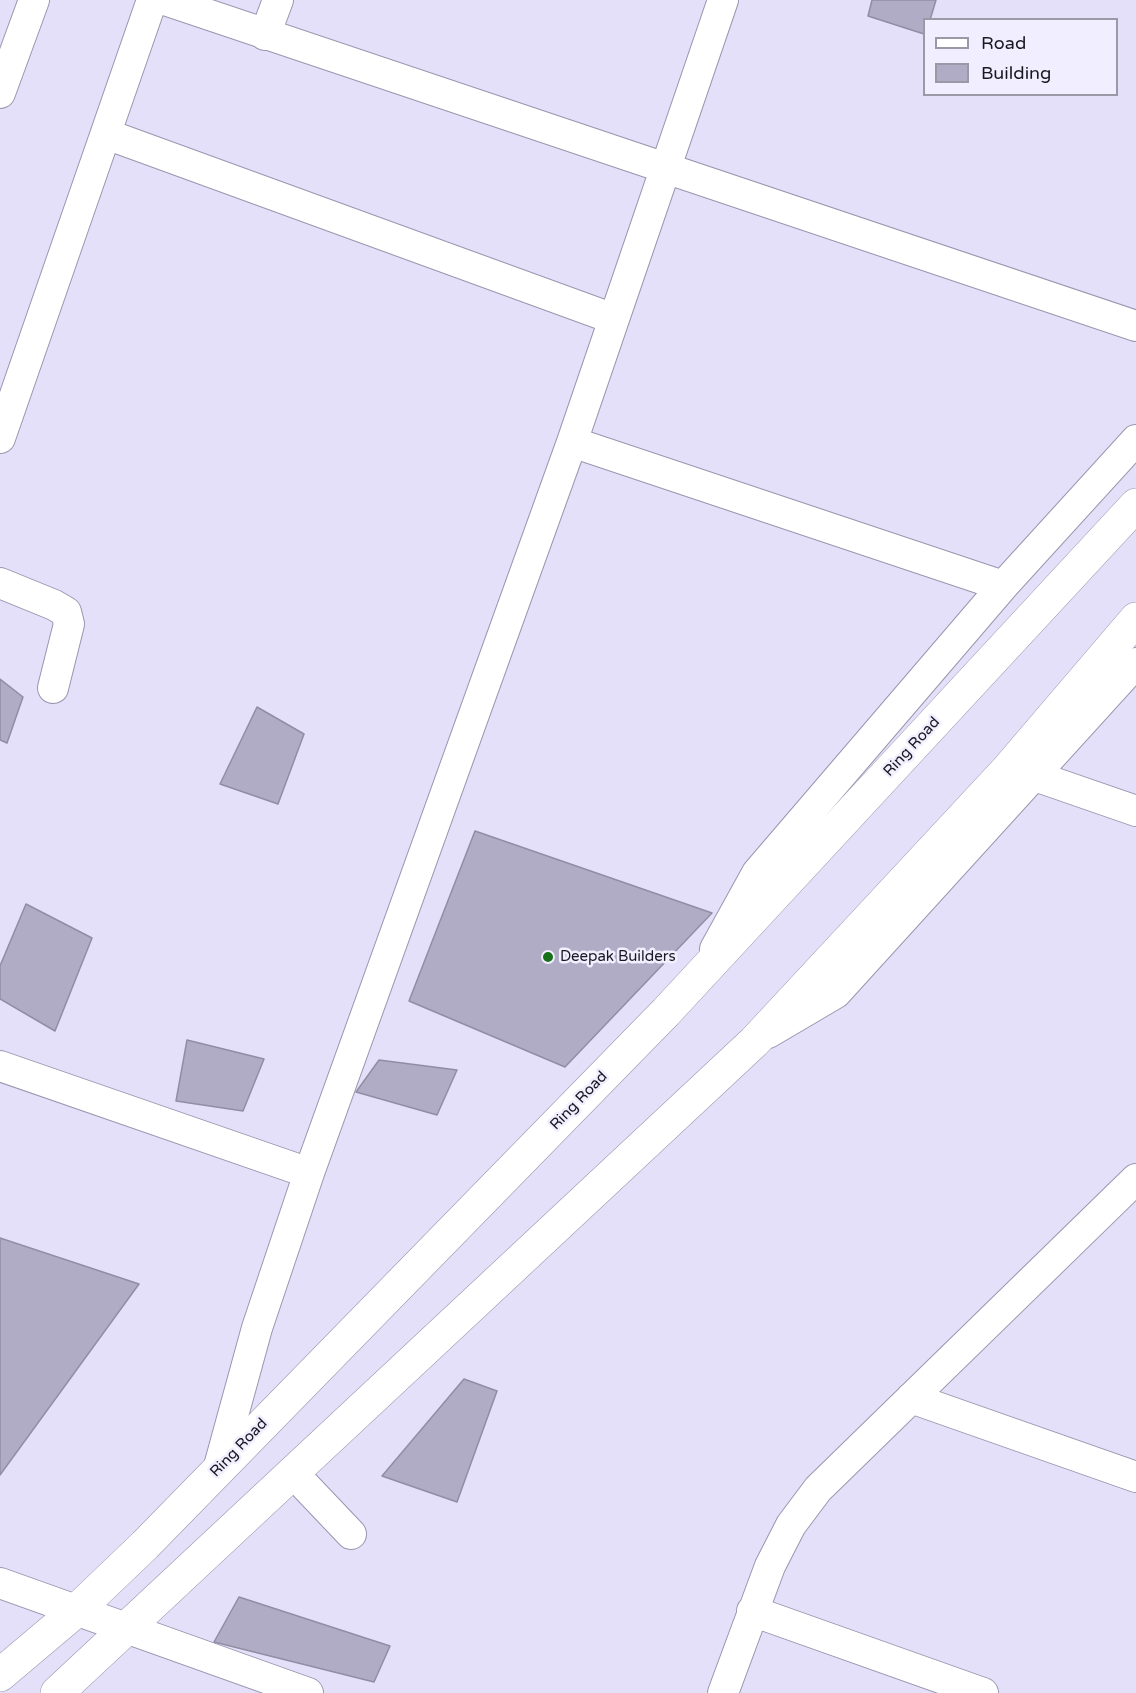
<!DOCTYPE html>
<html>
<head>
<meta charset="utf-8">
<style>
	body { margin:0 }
	#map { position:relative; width:1136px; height:1693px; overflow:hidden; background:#e4e0fa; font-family:"Varela Round",sans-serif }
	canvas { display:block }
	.legend { position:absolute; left:923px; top:18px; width:195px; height:78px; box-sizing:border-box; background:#f1efff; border:2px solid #9b99a6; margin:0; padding:8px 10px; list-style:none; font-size:18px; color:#191720 }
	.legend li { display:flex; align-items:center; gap:12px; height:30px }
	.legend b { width:30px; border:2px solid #9b99a6 }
</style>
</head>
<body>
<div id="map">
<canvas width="1136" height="1693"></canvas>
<ul class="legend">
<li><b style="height:8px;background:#fff"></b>Road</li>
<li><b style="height:16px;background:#b0acc5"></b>Building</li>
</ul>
</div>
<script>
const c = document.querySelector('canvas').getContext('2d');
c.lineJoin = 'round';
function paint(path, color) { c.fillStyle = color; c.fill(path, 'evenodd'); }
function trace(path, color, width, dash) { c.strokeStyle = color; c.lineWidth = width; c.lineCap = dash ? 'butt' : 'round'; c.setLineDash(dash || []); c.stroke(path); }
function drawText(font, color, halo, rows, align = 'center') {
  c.font = font + ' "Varela Round",sans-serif'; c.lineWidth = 5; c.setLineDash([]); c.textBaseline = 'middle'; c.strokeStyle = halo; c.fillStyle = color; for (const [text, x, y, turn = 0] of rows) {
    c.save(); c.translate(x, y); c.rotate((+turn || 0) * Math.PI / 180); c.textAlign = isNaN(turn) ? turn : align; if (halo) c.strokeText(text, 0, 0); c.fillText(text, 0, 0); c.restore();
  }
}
const building = new Path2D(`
	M872,0H936L930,20H924V34L868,16Z
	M0,679L23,697L7,743L0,740Z
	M257,707L304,734L278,804L220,784Z
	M475,831L712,913L565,1067L409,1001Z
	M26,904L92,938L55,1031L0,999V966Z
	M187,1040L264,1059L243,1111L176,1101Z
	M379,1060L457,1070L437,1115L356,1092Z
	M0,1238L139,1284L0,1475Z
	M464,1379L497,1391L457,1502L382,1476Z
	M239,1597L390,1646L374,1682L214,1642Z`);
paint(building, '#b0acc5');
trace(building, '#918da4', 1.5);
const minor = new Path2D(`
	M165,0L1136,326
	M265,35L278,0
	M0,93L34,0
	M106,134L614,319
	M0,438L152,0
	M572,442L1003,586
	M0,583L54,605L66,612L69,624L53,688
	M1035,776L1136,811
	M715,949L757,873L1003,586L1136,440
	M768,1033L836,993L1136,663
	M0,1066L309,1173
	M911,1398L1136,1477
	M218,1470L257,1328L309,1173L572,442L723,0
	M294,1474L351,1534
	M0,1583L308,1693
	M752,1611L983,1693
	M723,1693L770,1566L791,1525L818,1489L1136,1179`);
const tertiary = new Path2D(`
	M0,1675L77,1610L145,1545L666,1012L1136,505
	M57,1693L754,1042L1008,769L1136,619`);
trace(minor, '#9a96ae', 32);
trace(tertiary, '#9a96ae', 34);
trace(minor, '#fff', 30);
trace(tertiary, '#fff', 33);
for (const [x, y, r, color] of [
	[548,957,6,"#19701b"]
]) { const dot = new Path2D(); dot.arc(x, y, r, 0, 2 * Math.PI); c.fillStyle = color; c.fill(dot); trace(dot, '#f1efff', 2); }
drawText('15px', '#191720', '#f1efff', [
	["Ring Road",912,747,-47],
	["Ring Road",579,1101,-46],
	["Ring Road",239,1448,-46]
]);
drawText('15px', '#191720', '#f1efff', [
	["Deepak Builders",560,957]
], 'left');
</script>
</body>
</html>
